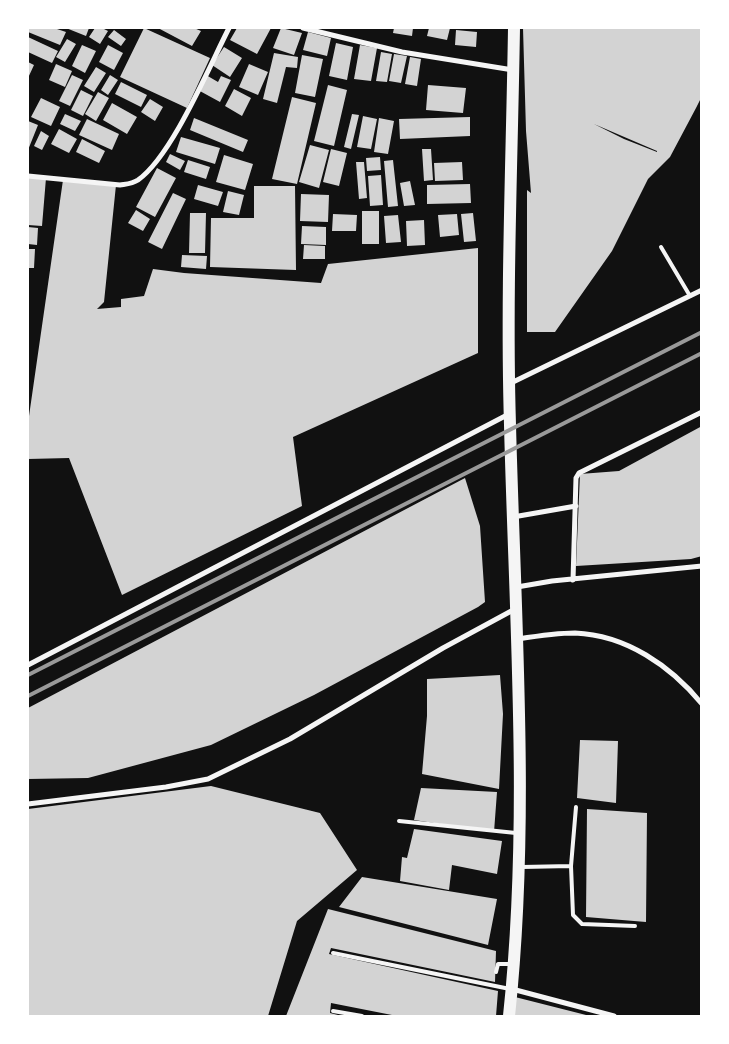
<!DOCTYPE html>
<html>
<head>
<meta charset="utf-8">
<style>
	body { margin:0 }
	#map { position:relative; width:729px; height:1044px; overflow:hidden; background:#111; font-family:Rubik,sans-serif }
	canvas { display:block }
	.frame { position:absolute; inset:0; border:29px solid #fff; pointer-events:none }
</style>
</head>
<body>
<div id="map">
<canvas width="729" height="1044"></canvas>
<div class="frame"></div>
</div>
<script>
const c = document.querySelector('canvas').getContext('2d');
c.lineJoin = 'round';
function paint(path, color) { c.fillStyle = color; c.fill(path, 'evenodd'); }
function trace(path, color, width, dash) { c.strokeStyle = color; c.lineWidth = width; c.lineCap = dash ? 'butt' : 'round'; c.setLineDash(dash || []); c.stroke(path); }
paint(new Path2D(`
	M28,28H54L66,32L60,45L28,32Z
	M66,28H89L86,36Z
	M95,28H102L108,31L100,44L89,37Z
	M144,28L210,58L187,108L120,77Z
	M158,28H194L201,31L192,46Z
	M237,28H271L257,54L230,40Z
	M281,28L302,33L294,55L273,48Z
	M394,28H413L412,36L393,33Z
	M429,28H450L447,40L427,36Z
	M523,28H702V96L696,108L670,157L648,179L612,251L555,332H527V190L531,193L526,131ZM594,124L657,151V152L624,139Z
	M114,30L126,39L121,46L108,37Z
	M456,30L477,32L476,47L455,45Z
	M308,32L331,38L327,56L303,50Z
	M28,37L58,51L52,63L28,52Z
	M67,39L76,44L65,62L56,57Z
	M336,43L353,47L347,80L329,76Z
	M82,45L96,51L85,73L72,66Z
	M108,45L123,53L114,70L99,62Z
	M360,45L377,48L371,81L354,79Z
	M224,47L242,58L230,77L212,65Z
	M381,52L392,54L387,82L376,81Z
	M274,53L298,57L297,68L286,67L277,103L263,99Z
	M394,54L407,56L401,83L389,81Z
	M302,55L323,59L315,97L295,93Z
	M410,57L421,59L417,86L405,84Z
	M28,62L34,65L28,78Z
	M56,64L72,71L65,87L49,80Z
	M249,64L268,72L258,95L239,87Z
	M96,67L106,73L94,92L84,86Z
	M72,75L83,80L70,106L59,101Z
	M110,75L118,80L108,95L101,90Z
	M206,75L218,82L221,76L231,80L220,102L198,90Z
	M121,82L147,95L141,107L115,94Z
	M328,85L347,90L334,146L314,141Z
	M428,85L466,88L463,113L426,110Z
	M234,89L251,98L242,116L225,106Z
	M81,90L93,96L83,116L71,110Z
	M98,92L109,98L96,121L85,114Z
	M292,97L316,103L297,184L272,179Z
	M41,98L60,107L51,126L31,117Z
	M150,99L163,107L155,121L141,112Z
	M112,103L137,117L127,134L103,120Z
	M65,114L81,121L75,131L60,124Z
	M352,114L359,115L351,149L344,147Z
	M363,116L377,119L371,149L357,147Z
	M470,117V136L400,139L399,119Z
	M194,118L248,140L243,152L190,130Z
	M379,118L394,121L388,154L374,152Z
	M87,119L119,134L112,150L79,135Z
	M28,121L38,125L28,150Z
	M59,129L77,139L69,153L51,144Z
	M41,131L49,136L42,150L34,146Z
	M181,137L220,148L215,164L176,152Z
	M82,139L105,151L99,163L76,152Z
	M310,145L329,150L319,188L299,182Z
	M331,149L347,153L339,186L323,182Z
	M422,149H431L433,180L424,181Z
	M170,154L185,161L180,170L166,162Z
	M224,155L253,164L245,190L216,182Z
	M380,157L381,170L367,171L366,158Z
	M188,160L210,167L206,179L184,172Z
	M393,160L398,206L388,207L384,161Z
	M356,162H364L367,198L359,199Z
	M462,162L463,180L435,181L434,163Z
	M157,168L176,178L155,217L136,207Z
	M381,175L383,205L370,206L368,176Z
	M28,177L46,178L42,226L28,225Z
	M63,180L116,185L104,302L97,309L121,307V299L144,296L153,269L184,273L321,283L328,264L478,248V353L293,437L302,506L122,595L69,458L28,459V423Z
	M410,181L415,205L404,206L400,183Z
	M470,184L471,203L427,204V185Z
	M198,185L223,192L218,206L194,199Z
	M254,186H295L296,270L210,267L211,218H254Z
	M228,191L244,195L239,215L223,212Z
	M173,193L186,199L162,249L148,242Z
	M301,194L329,195L328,222L300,221Z
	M136,210L150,219L143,231L128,223Z
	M362,211H379V244H362Z
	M190,213H206L205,253H189Z
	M473,213L476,241L464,242L461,214Z
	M333,214L357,215L356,231H332Z
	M457,214L459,235L440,237L438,215Z
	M398,215L401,242L386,243L384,216Z
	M424,220L425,245L407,246L406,221Z
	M302,226L326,227V245L301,244Z
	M28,227L38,228L37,245L28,244Z
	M304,245L325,246V259H303Z
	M28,249H35L34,268H28Z
	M182,255L207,256L206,269L181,267Z
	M702,426V556L691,559L576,566L580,474L619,471Z
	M465,478L480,526L485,602L478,607L314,695L211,745L88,778L28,779V708Z
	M500,675L503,714L499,789L422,774L427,716V679Z
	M580,740L618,741L616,803L577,798Z
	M211,786L320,813L357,870L297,921L268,1016H28V809Z
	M421,788L497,792L494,832L414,820Z
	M587,809L647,813L646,922L586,917Z
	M414,829L502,841L497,874L452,865L449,890L400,881L402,857L407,858Z
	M362,877L497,899L488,945L339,907Z
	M328,909L496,951L495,982L331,948L329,954L498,991L496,1016H397L331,1003L330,1013L342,1016H286Z
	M515,997L590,1016H514Z`), '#d3d3d3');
trace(new Path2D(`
	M661,247L690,296
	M399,821L516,833
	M571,866L576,807
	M522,867L571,866L573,915L582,924L635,926
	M333,953L510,989
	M496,972L498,964H510
	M333,1011L362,1016`), '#f5f5f5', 4);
trace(new Path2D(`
	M303,28L402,52L513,70
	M28,176L120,185C126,184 132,184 138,180C172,156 209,67 229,28
	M511,383L702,290
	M513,517L576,506
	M573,580L576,478L579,473L702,412
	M517,587L552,581L702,566
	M518,639C537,636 557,633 575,633C626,635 671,666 702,704
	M28,665L509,414
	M28,804L166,787L208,779L290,739L443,648L515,609
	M512,989L614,1016`), '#f5f5f5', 5);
trace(new Path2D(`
	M509,1016C530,820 515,623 510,425C506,293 512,160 514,28`), '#f5f5f5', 12);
trace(new Path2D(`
	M28,675L702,332
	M28,696L702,353`), '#9a9a9a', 4);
</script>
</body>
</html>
